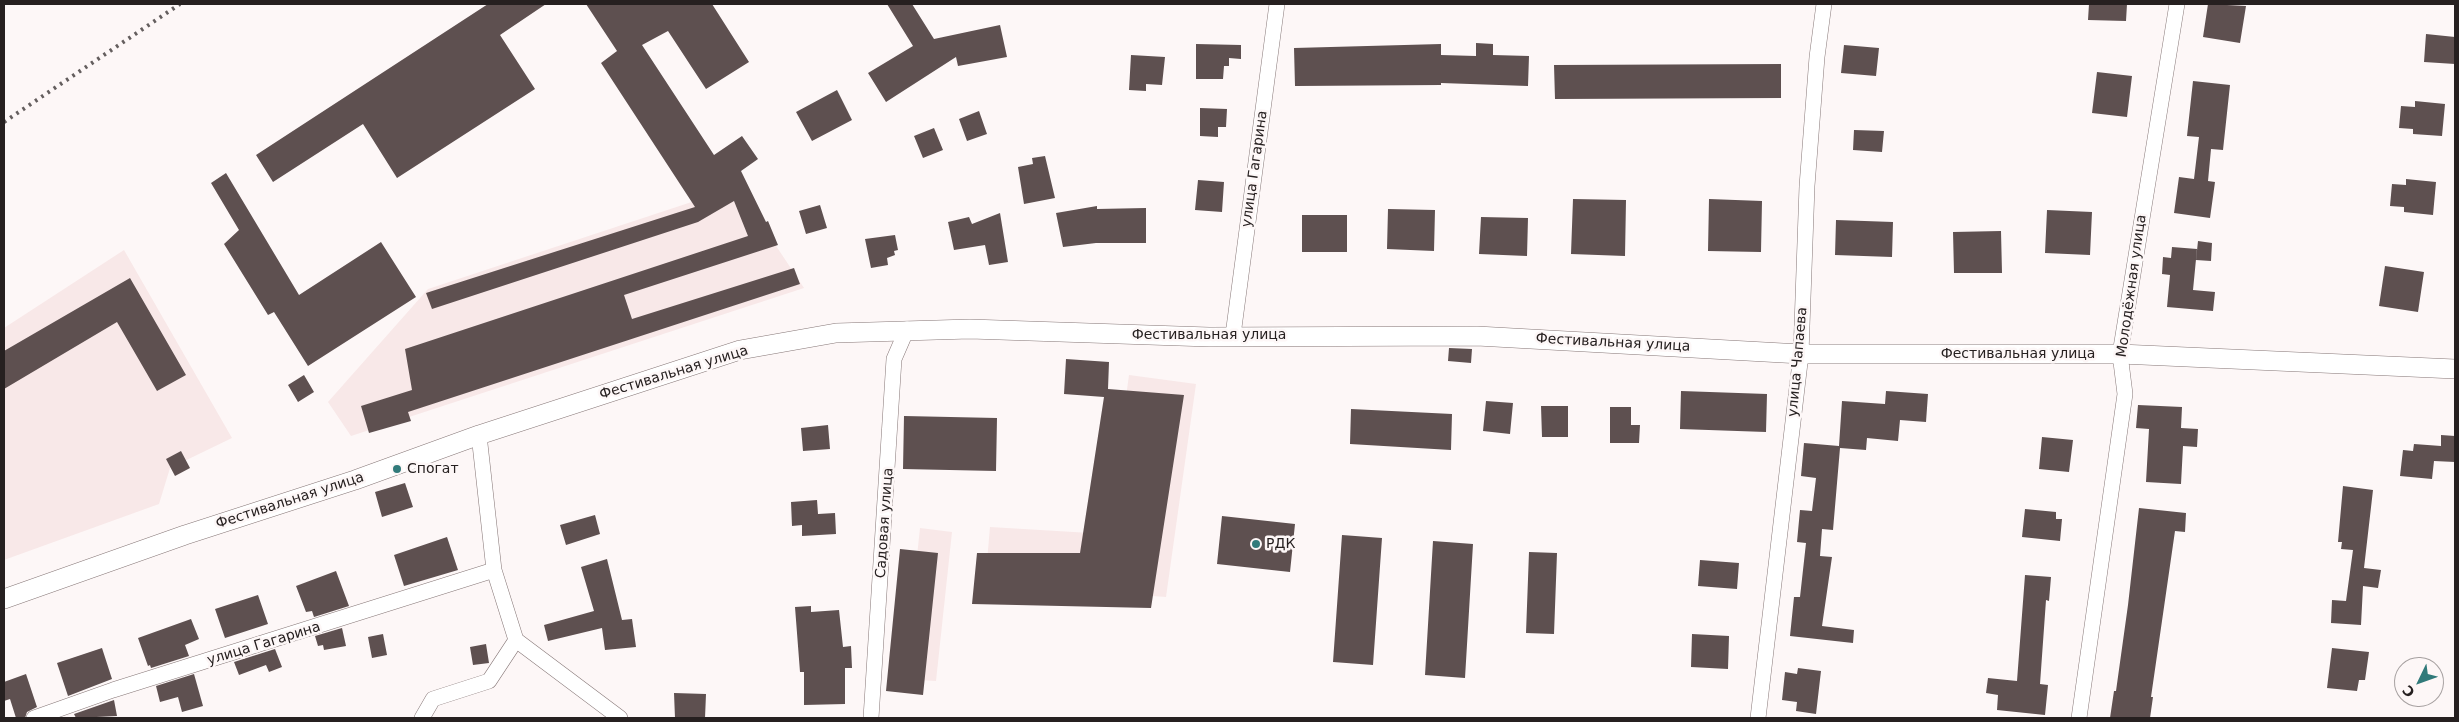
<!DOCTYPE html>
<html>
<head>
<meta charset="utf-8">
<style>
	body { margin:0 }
	#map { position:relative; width:2459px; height:722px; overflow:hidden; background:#fdf7f7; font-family:"DejaVu Sans",sans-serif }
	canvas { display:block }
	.frame { position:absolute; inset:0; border:5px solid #262020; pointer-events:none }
	.north { position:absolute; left:2394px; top:657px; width:50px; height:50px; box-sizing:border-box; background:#fdf7f7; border:1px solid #a7a1a1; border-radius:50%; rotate:228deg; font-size:14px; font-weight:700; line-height:20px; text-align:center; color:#262020 }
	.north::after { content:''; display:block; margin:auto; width:18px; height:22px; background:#317a7a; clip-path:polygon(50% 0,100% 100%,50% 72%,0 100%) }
</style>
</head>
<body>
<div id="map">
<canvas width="2459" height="722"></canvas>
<div class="frame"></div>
<div class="north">С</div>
</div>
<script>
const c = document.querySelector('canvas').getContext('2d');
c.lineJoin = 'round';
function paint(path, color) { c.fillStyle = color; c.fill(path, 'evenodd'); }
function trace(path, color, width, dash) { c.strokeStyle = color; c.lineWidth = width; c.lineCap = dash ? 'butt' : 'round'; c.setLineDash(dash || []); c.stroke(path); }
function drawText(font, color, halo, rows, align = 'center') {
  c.font = font + ' "DejaVu Sans",sans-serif'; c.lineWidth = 5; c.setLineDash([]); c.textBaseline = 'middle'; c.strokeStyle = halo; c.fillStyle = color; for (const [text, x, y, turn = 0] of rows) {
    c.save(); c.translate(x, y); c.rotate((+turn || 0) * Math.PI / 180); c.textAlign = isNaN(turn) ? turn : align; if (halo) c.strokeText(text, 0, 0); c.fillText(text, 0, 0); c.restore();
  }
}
paint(new Path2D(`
	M737,187L804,288L351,436L328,402L428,289Z
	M124,250L232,438L170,468L159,504L4,560V328Z
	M1129,375L1196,384L1166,597L985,584L990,527L1107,534Z
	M920,528L952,532L936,681L904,679Z`), '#f8e8e8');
paint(new Path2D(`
	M488,4H546L500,35L535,89L397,178L363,124L273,182L256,155Z
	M586,4H712L749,62L706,89L668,31L642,45L714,155L742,136L758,159L741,171L766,222L768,221L778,245L624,295L632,319L794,268L800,284L408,412L411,421L369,433L361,406L412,390L405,349L748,236L734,201L698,222L432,309L426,293L695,207L601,63L617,51Z
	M887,4H912L934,39L1000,25L1007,57L958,66L956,57L886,102L868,73L913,46Z
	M2089,4H2127L2126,21L2088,20Z
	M2208,4L2246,6L2240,43L2203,37Z
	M2426,34L2455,37V64L2424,62Z
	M1476,43L1493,44V55L1529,56L1528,86L1441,83V85L1295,86L1294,48L1441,44V55L1476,56Z
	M1196,44L1241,45V59L1229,58V66H1224L1223,79H1196Z
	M1844,45L1879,48L1876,76L1841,73Z
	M1131,55L1165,57L1162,85L1146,84V91L1129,90Z
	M1781,64V98L1555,99L1554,65Z
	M2097,72L2132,76L2127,117L2092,113Z
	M2193,81L2230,85L2223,150L2211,149L2208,181L2215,182L2210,218L2174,213L2179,177L2194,179L2199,137L2187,136Z
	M837,90L852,120L812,141L796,112Z
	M2415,101L2445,104L2442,136L2413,134V129L2399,128L2401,106L2415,107Z
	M1200,108L1227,109L1226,127H1218V137L1200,136Z
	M979,111L987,134L967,141L959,119Z
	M934,128L943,150L923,158L914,136Z
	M1854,130L1884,131L1882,152L1853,150Z
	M1045,156L1055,198L1024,204L1018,167L1033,164L1032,158Z
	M226,173L299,295L381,242L416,297L308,366L274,312L268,315L224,244L239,230L211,183Z
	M2406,179L2436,182L2433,215L2404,212V207L2390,206L2392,184L2406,185Z
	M1198,180L1224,182L1222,212L1195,210Z
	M1573,199L1626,200L1625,256L1571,254Z
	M1709,199L1762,201L1761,252L1708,251Z
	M820,205L827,228L806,234L799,211Z
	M1097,206V209L1146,208V243H1096L1063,247L1056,213Z
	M1388,209L1435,210L1434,251L1387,249Z
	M2047,210L2092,212L2090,255L2045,253Z
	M1000,213L1008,262L989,265L985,245L954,250L948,222L969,217L972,224Z
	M1302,215H1347V252H1302Z
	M1481,217L1528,218L1527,256L1479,254Z
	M1836,220L1893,222L1892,257L1835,255Z
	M2001,231L2002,273H1954L1953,232Z
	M895,235L898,250L894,251L895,255L887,258L888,265L871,268L865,239Z
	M2198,241L2212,243L2211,261L2196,260Z
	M2172,247L2197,249L2193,290L2215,292L2213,311L2167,307L2170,275L2162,274L2163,257L2171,258Z
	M2385,266L2424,272L2418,312L2379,306Z
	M130,278L186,375L157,391L117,322L4,389V351Z
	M1449,348L1472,349L1471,363L1448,361Z
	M1066,359L1109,362L1108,389L1184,395L1151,608L972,604L977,553H1080L1104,397L1064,394Z
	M304,375L314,392L298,402L288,385Z
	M1681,391L1767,394L1766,432L1680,429Z
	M1886,391L1928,394L1926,422L1900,420L1898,441L1867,438L1866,450L1840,448L1833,530L1822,529L1820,556L1832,557L1822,626L1854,630L1853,643L1790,636L1794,597H1800L1806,543L1797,542L1800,510L1812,511L1816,478L1801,476L1804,443L1839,446L1842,401L1885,404Z
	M1486,401L1513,403L1510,434L1483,431Z
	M2138,405L2182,407L2181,428L2198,429L2197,447L2183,446L2181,484L2146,482L2149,429L2136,428Z
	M1541,406H1568V437H1542Z
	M1610,407H1631V425H1640L1639,443H1610Z
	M1351,409L1452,414L1451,450L1350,444Z
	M904,416L997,418L996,471L903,469Z
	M828,425L830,449L803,451L801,428Z
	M2441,435L2455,436V462L2434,461L2432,479L2400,476L2403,450L2413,451L2414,444L2441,446Z
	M2042,437L2073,440L2069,472L2039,469Z
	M181,451L190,468L175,476L166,459Z
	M405,483L413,507L382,517L375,492Z
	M2343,486L2373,490L2364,568L2381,570L2378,588L2363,586L2361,625L2331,623L2332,600L2346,601L2353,550L2341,549L2342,542H2338Z
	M817,500L818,514L835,513L836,534L802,536V525L792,526L791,502Z
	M2139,508L2186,513L2185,532L2175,531L2151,697H2153L2150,718H2110L2114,691H2116L2128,605Z
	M2025,509L2056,512V519H2062L2060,541L2022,537Z
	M595,515L600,534L566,545L560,525Z
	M1222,516L1295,524L1290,572L1217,564Z
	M1342,535L1382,538L1373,665L1333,662Z
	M447,537L458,570L404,586L394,555Z
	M1433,541L1473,544L1465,678L1425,675Z
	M900,549L938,553L923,695L886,691Z
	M1529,552L1557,553L1554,634L1526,633Z
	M607,559L622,620L632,619L636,647L605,650L602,628L548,641L544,625L594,611L581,567Z
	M1700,560L1739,563L1737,589L1698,586Z
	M336,571L349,606L314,617L312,611L306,612L296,586Z
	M2025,575L2051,577L2049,601L2046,600L2040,684L2048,685L2045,715L1997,710L1998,695L1986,693L1988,678L2017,681Z
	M258,595L268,624L225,638L215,609Z
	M811,606V612L839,610L843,647L851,646L852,668H845V704L804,705V672H800L795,607Z
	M191,619L199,639L185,645L189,656L151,668L150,665L148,666L138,638Z
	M342,628L346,646L324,650L323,645L318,646L315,636Z
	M383,634L387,655L372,658L368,637Z
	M1692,634L1729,636L1728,669L1691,667Z
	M486,644L489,663L473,665L470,647Z
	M102,648L112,679L68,696L57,663Z
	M2332,648L2369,652L2365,680H2359L2357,691L2327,688Z
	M275,649L282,667L269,672L266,665L239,675L234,662Z
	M1798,668L1821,671L1816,714L1796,711L1797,702L1782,700L1785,672L1797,674Z
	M26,674L37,707L27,712L25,718H16L10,699L4,701V682Z
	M194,674L203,706L182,712L178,697L160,702L156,686Z
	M674,693L706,694L705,718H675Z
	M114,700L117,716L76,718L74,714Z`), '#5e5050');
const minor = new Path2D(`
	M1233,335L1277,4
	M479,435L494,570L516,640L620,718
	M34,718L113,690L494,570
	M422,718L433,699L489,681L516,640
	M871,718L894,359L907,329
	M1758,718L1801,354L1807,186L1817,57L1824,4
	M2079,718L2125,394L2120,354L2177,4`);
const tertiary = new Path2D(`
	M4,599L185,535L355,480L479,435L740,350L836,333L970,329L1209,337L1477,336L1801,354H2120L2455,369`);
trace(minor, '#867777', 16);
trace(tertiary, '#867777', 20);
trace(minor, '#fff', 15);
trace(tertiary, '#fff', 19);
trace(new Path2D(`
	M4,122L180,4`), '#645e5e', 4, [2.5, 5]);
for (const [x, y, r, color] of [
	[397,469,5,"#317a7a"],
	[1256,544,5,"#317a7a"]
]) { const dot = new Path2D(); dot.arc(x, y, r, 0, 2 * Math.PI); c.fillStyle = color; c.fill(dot); trace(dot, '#fdf7f7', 2); }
drawText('14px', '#262020', '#fdf7f7', [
	["улица Гагарина",1255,169,-82],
	["Молодёжная улица",2132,286,-82],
	["Фестивальная улица",1209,335],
	["Фестивальная улица",1613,343,3],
	["Фестивальная улица",2018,354],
	["улица Чапаева",1798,362,-85],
	["Фестивальная улица",674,373,-17],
	["Фестивальная улица",290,501,-18],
	["Садовая улица",885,523,-86],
	["улица Гагарина",264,644,-17]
]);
drawText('14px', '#262020', '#fdf7f7', [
	["Спогат",407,469],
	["РДК",1266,544]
], 'left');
</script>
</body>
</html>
